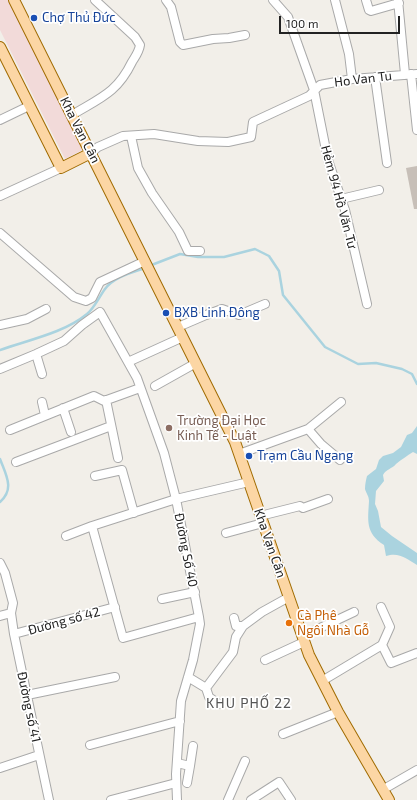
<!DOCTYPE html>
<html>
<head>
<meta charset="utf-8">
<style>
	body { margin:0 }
	#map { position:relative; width:417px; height:800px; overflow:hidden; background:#f2efe9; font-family:"Exo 2",sans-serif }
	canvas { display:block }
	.scale { position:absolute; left:279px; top:16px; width:121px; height:18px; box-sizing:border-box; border:2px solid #222; border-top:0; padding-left:5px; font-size:12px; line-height:14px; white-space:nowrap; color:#222; -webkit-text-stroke:3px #fff; paint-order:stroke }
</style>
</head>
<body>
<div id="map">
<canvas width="417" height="800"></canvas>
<div class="scale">100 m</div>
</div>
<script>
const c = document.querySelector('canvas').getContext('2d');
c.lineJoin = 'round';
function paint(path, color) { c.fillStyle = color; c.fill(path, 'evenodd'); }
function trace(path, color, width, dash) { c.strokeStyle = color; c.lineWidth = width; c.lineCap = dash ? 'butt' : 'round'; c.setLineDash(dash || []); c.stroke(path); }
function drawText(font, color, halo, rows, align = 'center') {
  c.font = font + ' "Exo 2",sans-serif'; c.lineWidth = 3.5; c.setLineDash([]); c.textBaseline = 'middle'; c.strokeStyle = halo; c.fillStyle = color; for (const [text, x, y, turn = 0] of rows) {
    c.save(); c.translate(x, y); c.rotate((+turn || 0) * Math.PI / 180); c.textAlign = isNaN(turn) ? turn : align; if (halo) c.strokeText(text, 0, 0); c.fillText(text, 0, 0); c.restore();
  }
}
paint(new Path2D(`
	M0,0H9L85,149L65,159L0,30Z`), '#f2dad9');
paint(new Path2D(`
	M417,426V454L413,452C407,456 402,459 396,464C392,469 386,469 383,475L384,481L376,491L375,504L378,511L381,527L392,536L417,553V565C406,559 400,552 386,556L384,545C365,533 368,520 369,501C369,496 366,493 365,489C365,484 366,480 367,476L376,469L379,460L383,456L393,453L401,447L407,435L412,433Z`), '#aad3df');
trace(new Path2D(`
	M149,266L180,254L198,257H224L255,249L269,256L279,271L283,295L325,347L358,364L376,363L402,369L412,374L417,384
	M0,350C28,340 64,333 87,314C95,307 99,297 105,289C114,277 131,273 145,268
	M0,459C6,475 15,489 0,502`), '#aad3df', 2.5);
paint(new Path2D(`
	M417,166V209H414L406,168Z`), '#c7bfb8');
const minor = new Path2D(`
	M166,0L171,7L180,42L183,45L213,39L229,38L245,35
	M273,0L288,17L314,90L328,160L345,210L367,304
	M335,0L349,54L352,79
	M366,0L369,10L371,11L399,3
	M398,0L405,74
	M411,74L417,130
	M375,77L387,163
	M72,115C100,98 117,93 132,62C135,57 139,52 140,45L135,37L95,0
	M0,120L29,106
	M131,136L138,168L152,193L179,232L188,251H200
	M91,153L98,147L123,136L154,134L198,141L228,142L251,137L253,122L309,96L320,85L352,79L417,74
	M0,196L61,168
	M341,199L379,190
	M0,233L74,297L86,301L92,298L100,282L145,261
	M0,325L27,319L46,309
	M178,327L206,315L222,309L239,315L265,304
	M36,354L42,374
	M128,362L183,337
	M0,369L36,354L64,341L82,325L100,312L137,378L164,453L176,499L199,617L200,624L193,660L181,701L176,774L177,800
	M155,386L196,363
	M106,400L118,458
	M42,402L45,415
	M63,408L71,432
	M308,429L321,444L340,460
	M10,430L94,396L104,401L140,388
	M239,454L308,429L341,402
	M16,462L111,426
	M95,476L122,470L134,513
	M260,516L300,506L303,508L328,499
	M92,526L123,638L199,617
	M226,533L263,523
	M66,536L92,526L176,499L249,482
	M0,563L5,573L13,603L11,613L14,634L49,800
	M162,599L195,592
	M381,607L390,627L382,645
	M0,616L11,613
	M234,618L236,626H243
	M14,634L115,607
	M303,636L354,612
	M265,660L304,642
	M188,677L206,688L233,652L236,637L243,626L262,612L289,597
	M322,681L382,645L391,663L417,653
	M206,688L209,697L219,704
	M27,695L115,677
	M283,734L338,712
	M90,745L180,721
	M177,763L190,766L187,783
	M190,766L193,746
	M0,768L39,755
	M384,789L417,770
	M111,800L176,783
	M228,800L245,761
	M251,800L279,782L291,800`);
const major = new Path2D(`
	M14,0L235,442L309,655L338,712L389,800
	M0,47L61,168L91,153`);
trace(minor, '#a9a9a9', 10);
trace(major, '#a06b00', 12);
trace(minor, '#fff', 8);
trace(major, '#fcd6a4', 10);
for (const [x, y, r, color] of [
	[34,18,4,"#1a4fb4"],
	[166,313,4,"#1a4fb4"],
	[169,428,4,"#8d6e63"],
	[249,456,4,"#1a4fb4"],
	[289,623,4,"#e8710a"]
]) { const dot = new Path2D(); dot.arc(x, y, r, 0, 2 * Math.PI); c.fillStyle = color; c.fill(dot); trace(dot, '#fff', 1.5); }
drawText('13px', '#164399', '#fff', [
	["Chợ Thủ Đức",42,18],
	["BXB Linh Đông",174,313],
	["Trạm Cầu Ngang",257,456]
], 'left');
drawText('13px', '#222', '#fff', [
	["Ho Van Tu",363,79,-7],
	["Kha Vạn Cân",80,130,63],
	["Hẻm 94 Hồ Văn Tư",339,197,75],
	["Kha Vạn Cân",270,543,71],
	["Đường Số 40",186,550,79],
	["Đường số 42",64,621,-15],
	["Đường số 41",29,707,78]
]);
drawText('13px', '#785e54', '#fff', [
	["Trường Đại Học",177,421],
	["Kinh Tế - Luật",177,436]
], 'left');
drawText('13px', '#c56008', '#fff', [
	["Cà Phê",297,616],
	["Ngôi Nhà Gỗ",297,631]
], 'left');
c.letterSpacing = '1px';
drawText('14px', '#555', '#fff', [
	["KHU PHỐ 22",249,703]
]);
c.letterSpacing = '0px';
</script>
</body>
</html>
